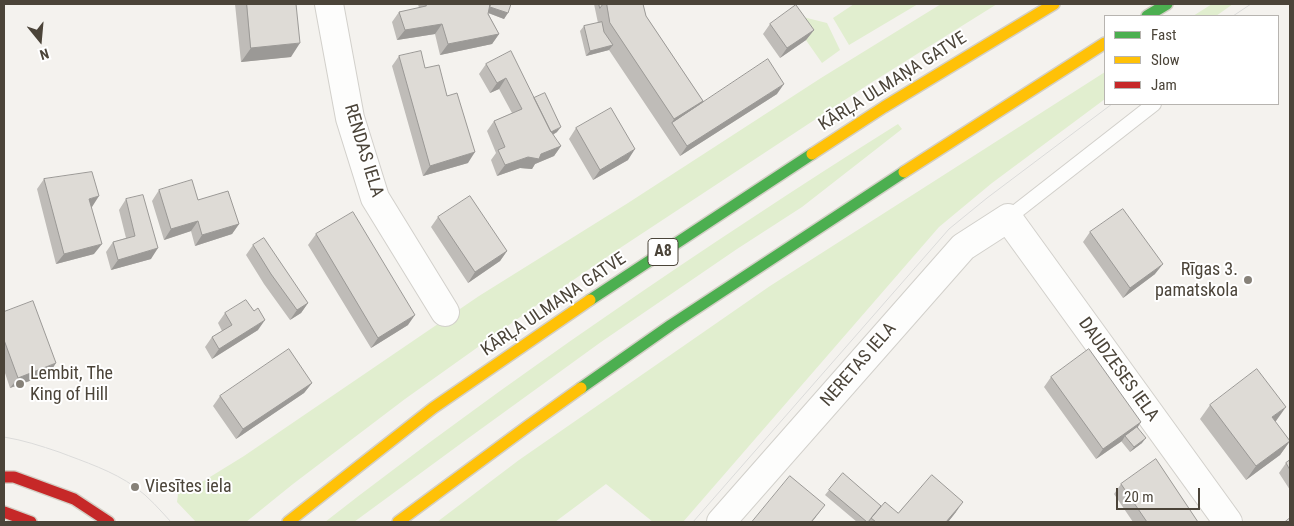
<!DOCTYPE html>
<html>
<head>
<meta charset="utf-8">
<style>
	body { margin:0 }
	#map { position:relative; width:1294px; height:526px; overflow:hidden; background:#f4f2ee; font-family:"Roboto Condensed",sans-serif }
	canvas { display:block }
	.frame { position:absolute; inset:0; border:5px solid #4b4439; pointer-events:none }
	.legend { position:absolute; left:1104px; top:15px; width:175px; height:90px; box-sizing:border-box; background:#fff; border:1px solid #b7b4b0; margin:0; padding:6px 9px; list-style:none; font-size:15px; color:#4b4439 }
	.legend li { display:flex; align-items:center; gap:10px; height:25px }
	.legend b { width:25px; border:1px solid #b7b4b0 }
	.north { position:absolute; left:15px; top:15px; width:50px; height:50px; -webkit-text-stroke:4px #fff; paint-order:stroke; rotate:163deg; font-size:14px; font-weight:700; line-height:20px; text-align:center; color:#4b4439 }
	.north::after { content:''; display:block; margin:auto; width:18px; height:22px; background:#4b4439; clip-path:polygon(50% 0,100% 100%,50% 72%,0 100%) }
	.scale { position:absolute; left:1116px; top:488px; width:84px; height:22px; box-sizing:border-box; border:2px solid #4b4439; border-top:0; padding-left:6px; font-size:15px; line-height:18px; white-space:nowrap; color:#4b4439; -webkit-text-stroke:4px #fff; paint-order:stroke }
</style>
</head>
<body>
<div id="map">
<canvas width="1294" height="526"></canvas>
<div class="frame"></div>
<ul class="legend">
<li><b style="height:6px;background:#4caf50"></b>Fast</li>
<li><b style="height:6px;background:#ffc107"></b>Slow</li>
<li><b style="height:6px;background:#c62828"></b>Jam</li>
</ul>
<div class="north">N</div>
<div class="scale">20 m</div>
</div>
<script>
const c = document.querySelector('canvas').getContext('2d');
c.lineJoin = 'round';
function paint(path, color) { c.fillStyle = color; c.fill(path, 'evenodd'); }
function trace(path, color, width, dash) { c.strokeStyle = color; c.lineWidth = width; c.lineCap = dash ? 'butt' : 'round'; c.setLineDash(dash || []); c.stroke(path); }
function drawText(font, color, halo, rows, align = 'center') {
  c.font = font + ' "Roboto Condensed",sans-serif'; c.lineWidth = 4; c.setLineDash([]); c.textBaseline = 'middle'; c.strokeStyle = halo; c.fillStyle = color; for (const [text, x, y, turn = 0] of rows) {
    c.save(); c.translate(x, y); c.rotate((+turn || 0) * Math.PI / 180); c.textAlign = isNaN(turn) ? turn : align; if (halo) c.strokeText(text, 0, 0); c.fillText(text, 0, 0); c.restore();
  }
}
paint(new Path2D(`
	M854,4H918L849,45L833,18Z
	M941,4H997L869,84L617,250L537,305L405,399L293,484L246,522H196L177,502L178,494L197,485L244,456L479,296L628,203L821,78Z
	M1212,4H1233L1216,16H1193Z
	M787,13L827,23L840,50L822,63Z
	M1105,72V99L992,183L939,227L683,522H653L606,484L555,522H437L519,460L770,286Z
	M898,124L902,129L802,207L737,249L601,342L463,442L354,522H325C509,379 701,248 898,124Z`), '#e1eecf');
const lane = new Path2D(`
	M1008,218L1154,104`);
const street = new Path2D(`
	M329,4L350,118L375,198L445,312
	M721,522L963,247L1008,218L1228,522`);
const fast = new Path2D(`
	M1147,16L1167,4
	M590,300L812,154
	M581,388L671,325L904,172`);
const slow = new Path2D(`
	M812,154L884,107L1054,4
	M904,172L1105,43
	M288,522L433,408L590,300
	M398,522L528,426L581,388`);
const jam = new Path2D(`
	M4,477H14L74,499L109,522
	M4,512L31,522`);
trace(lane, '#d2d0cb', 16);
trace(street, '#d2d0cb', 30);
trace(fast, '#d3cfc5', 14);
trace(slow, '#d3cfc5', 14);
trace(jam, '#d3cfc5', 14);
trace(lane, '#fdfdfc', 14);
trace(street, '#fdfdfc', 28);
trace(fast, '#4caf50', 11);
trace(slow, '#ffc107', 11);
trace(jam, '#c62828', 11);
trace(new Path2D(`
	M1233,16L1251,4
	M4,437C23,440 41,446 59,452C85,462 113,471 135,487C149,497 160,510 171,522
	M693,522L949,229L987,198L1112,104`), '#dbdbda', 1);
paint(new Path2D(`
	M235,4H296L291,57L241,62Z
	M418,4H511L504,19L488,13L499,34L492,44L440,55L435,34L397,40L392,22L399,12L419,8Z
	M594,4H643L646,16L703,101L702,102L777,94L680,156L609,50L586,56L580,31L584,26L598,23Z
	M770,24L814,30L806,40L780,58L763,34Z
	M399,56L425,68L447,96L468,163L423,176L392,66Z
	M486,64L534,98L557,132L553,135L561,146L554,156L535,164L532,169L520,168L497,176L491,160L496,153L487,131L494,121L512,113L499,89L490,93L479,74Z
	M576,128L628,160L593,180L569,139Z
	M44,179L92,207L94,254L56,264L37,189Z
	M159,190L198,200L239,224L232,234L195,246L191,231L164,240L152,201Z
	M126,199L151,259L111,270L106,252L113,242L126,238L119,210Z
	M438,217L507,251L500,261L468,283L431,227Z
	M1090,232L1155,274L1123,298L1083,242Z
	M316,234L408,325L371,348L308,245Z
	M253,245L308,303L301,313L290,320L264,284L246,255Z
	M4,312L49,374L10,388L4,370Z
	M225,313L258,330L212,359L205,347L212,337L222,331L218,323Z
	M1051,377L1141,422L1138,427L1142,443L1130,452L1121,441H1122L1096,459L1044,387Z
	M312,383L304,393L236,439L213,406L220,396Z
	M1210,405L1275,422L1290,441L1280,455L1246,480L1200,419Z
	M1290,460V490L1279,473L1286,463Z
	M1121,484L1198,522H1133L1114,494Z
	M829,490L881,506L898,513L956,512L948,522H857L825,495Z`), '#bfbcb8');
paint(new Path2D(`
	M490,7L508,13L504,19L486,12Z
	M442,24L435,34L397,40L405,30Z
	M814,30L806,40L780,58L787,48Z
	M499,34L492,44L440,55L448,44Z
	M300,43L291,57L241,62L251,48Z
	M613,45L609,50L586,56L590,51Z
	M506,78L499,89L490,93L497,83Z
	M784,84L777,94L680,156L687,146Z
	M703,101L694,115L672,123L674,119Z
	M561,127L557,132L543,140L546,135Z
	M561,146L554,156L535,164L532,169L520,168L497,176L505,165L528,157L541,154Z
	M635,149L628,160L593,180L600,170Z
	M475,152L468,163L423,176L430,166Z
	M99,196L92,207L82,209L89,199Z
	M198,221L191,231L164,240L171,229Z
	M239,224L232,234L195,246L202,235Z
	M102,244L94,254L56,264L64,254Z
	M158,248L151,259L111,270L118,260Z
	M507,251L500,261L468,283L475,272Z
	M1163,264L1155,274L1123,298L1130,288Z
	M308,303L301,313L290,320L297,310Z
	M415,315L408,325L371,348L378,338Z
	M265,320L258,330L212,359L219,349Z
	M56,363L49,374L10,388L18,378Z
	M312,383L304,393L236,439L243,429Z
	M1286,407L1276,421L1262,431L1272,417Z
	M1141,422L1134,432L1125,436L1122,441L1096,459L1103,449Z
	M1146,438L1142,443L1130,452L1134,447Z
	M1290,441L1280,455L1246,480L1256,466Z
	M963,502L956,512L948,522H946Z
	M825,505L812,522H811Z`), '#9b9996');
const building = new Path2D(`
	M247,4H296L300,43L251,48Z
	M426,4H490L488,14L499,34L448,44L442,24L405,30L399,12L426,6Z
	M491,4H511L508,13L490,7Z
	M599,4H603L600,8Z
	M607,4H643L646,16L703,101L674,119L610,23Z
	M796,5L814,30L787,48L770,24Z
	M602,22L604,32L613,45L590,51L584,26Z
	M421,51L425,68L439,65L447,96L457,93L475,152L430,166L399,56Z
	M511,51L550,130L561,146L541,154L539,159L528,157L505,165L498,150L505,147L494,121L522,109L506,78L497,83L486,64Z
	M768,59L784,84L687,146L672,123Z
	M545,93L561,127L551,132L534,98Z
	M611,108L635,149L600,170L576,128Z
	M92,172L99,196L89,199L102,244L64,254L44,179Z
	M192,180L198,200L228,191L239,224L202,235L198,221L171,229L159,190Z
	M143,195L158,248L118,260L113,242L135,236L126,199Z
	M470,196L507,251L475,272L438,217Z
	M1123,209L1163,264L1130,288L1090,232Z
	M353,212L415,315L378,338L316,234Z
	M264,238L308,303L297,310L271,274L253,245Z
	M246,300L254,311L258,308L265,320L219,349L212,337L232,325L225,313Z
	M33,301L56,363L18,378L4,340V312Z
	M289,349L312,383L243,429L220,396Z
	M1089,349L1141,422L1103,449L1051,377Z
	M1257,369L1286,407L1272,417L1290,441L1256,466L1210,405Z
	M1137,427L1146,438L1134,447L1125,436Z
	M1156,459L1198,522H1147L1121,484Z
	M1290,460V470L1286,463Z
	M843,473L881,506L868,522H867L829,490Z
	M932,475L963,502L946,522H876L871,518L885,502L898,513Z
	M790,476L825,505L811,522H752Z
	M1290,518V522H1285Z`);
paint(building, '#dedbd6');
trace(building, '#9b9996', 1);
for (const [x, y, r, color] of [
	[1248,280,5,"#868178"],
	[20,384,5,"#868178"],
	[135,487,5,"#868178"]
]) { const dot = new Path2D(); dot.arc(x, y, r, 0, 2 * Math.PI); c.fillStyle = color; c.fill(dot); trace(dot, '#fff', 2); }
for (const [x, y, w] of [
	[663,252,30]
]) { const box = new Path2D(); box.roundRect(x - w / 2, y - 13.5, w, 27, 4); c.fillStyle = '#fff'; c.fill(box); trace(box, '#4b4439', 1); }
drawText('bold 16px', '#4b4439', null, [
	["A8",663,252]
]);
drawText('18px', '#4b4439', '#fff', [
	["KĀRĻA ULMAŅA GATVE",893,82,-32],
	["RENDAS IELA",363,151,73],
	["KĀRĻA ULMAŅA GATVE",554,305,-34],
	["NERETAS IELA",859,365,-49],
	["DAUDZESES IELA",1118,370,54]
]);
drawText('18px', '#4b4439', '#fff', [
	["Rīgas 3.",1238,270,"right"],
	["pamatskola",1238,291,"right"],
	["Lembit, The",30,374],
	["King of Hill",30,395],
	["Viesītes iela",145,487]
], 'left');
</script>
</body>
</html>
